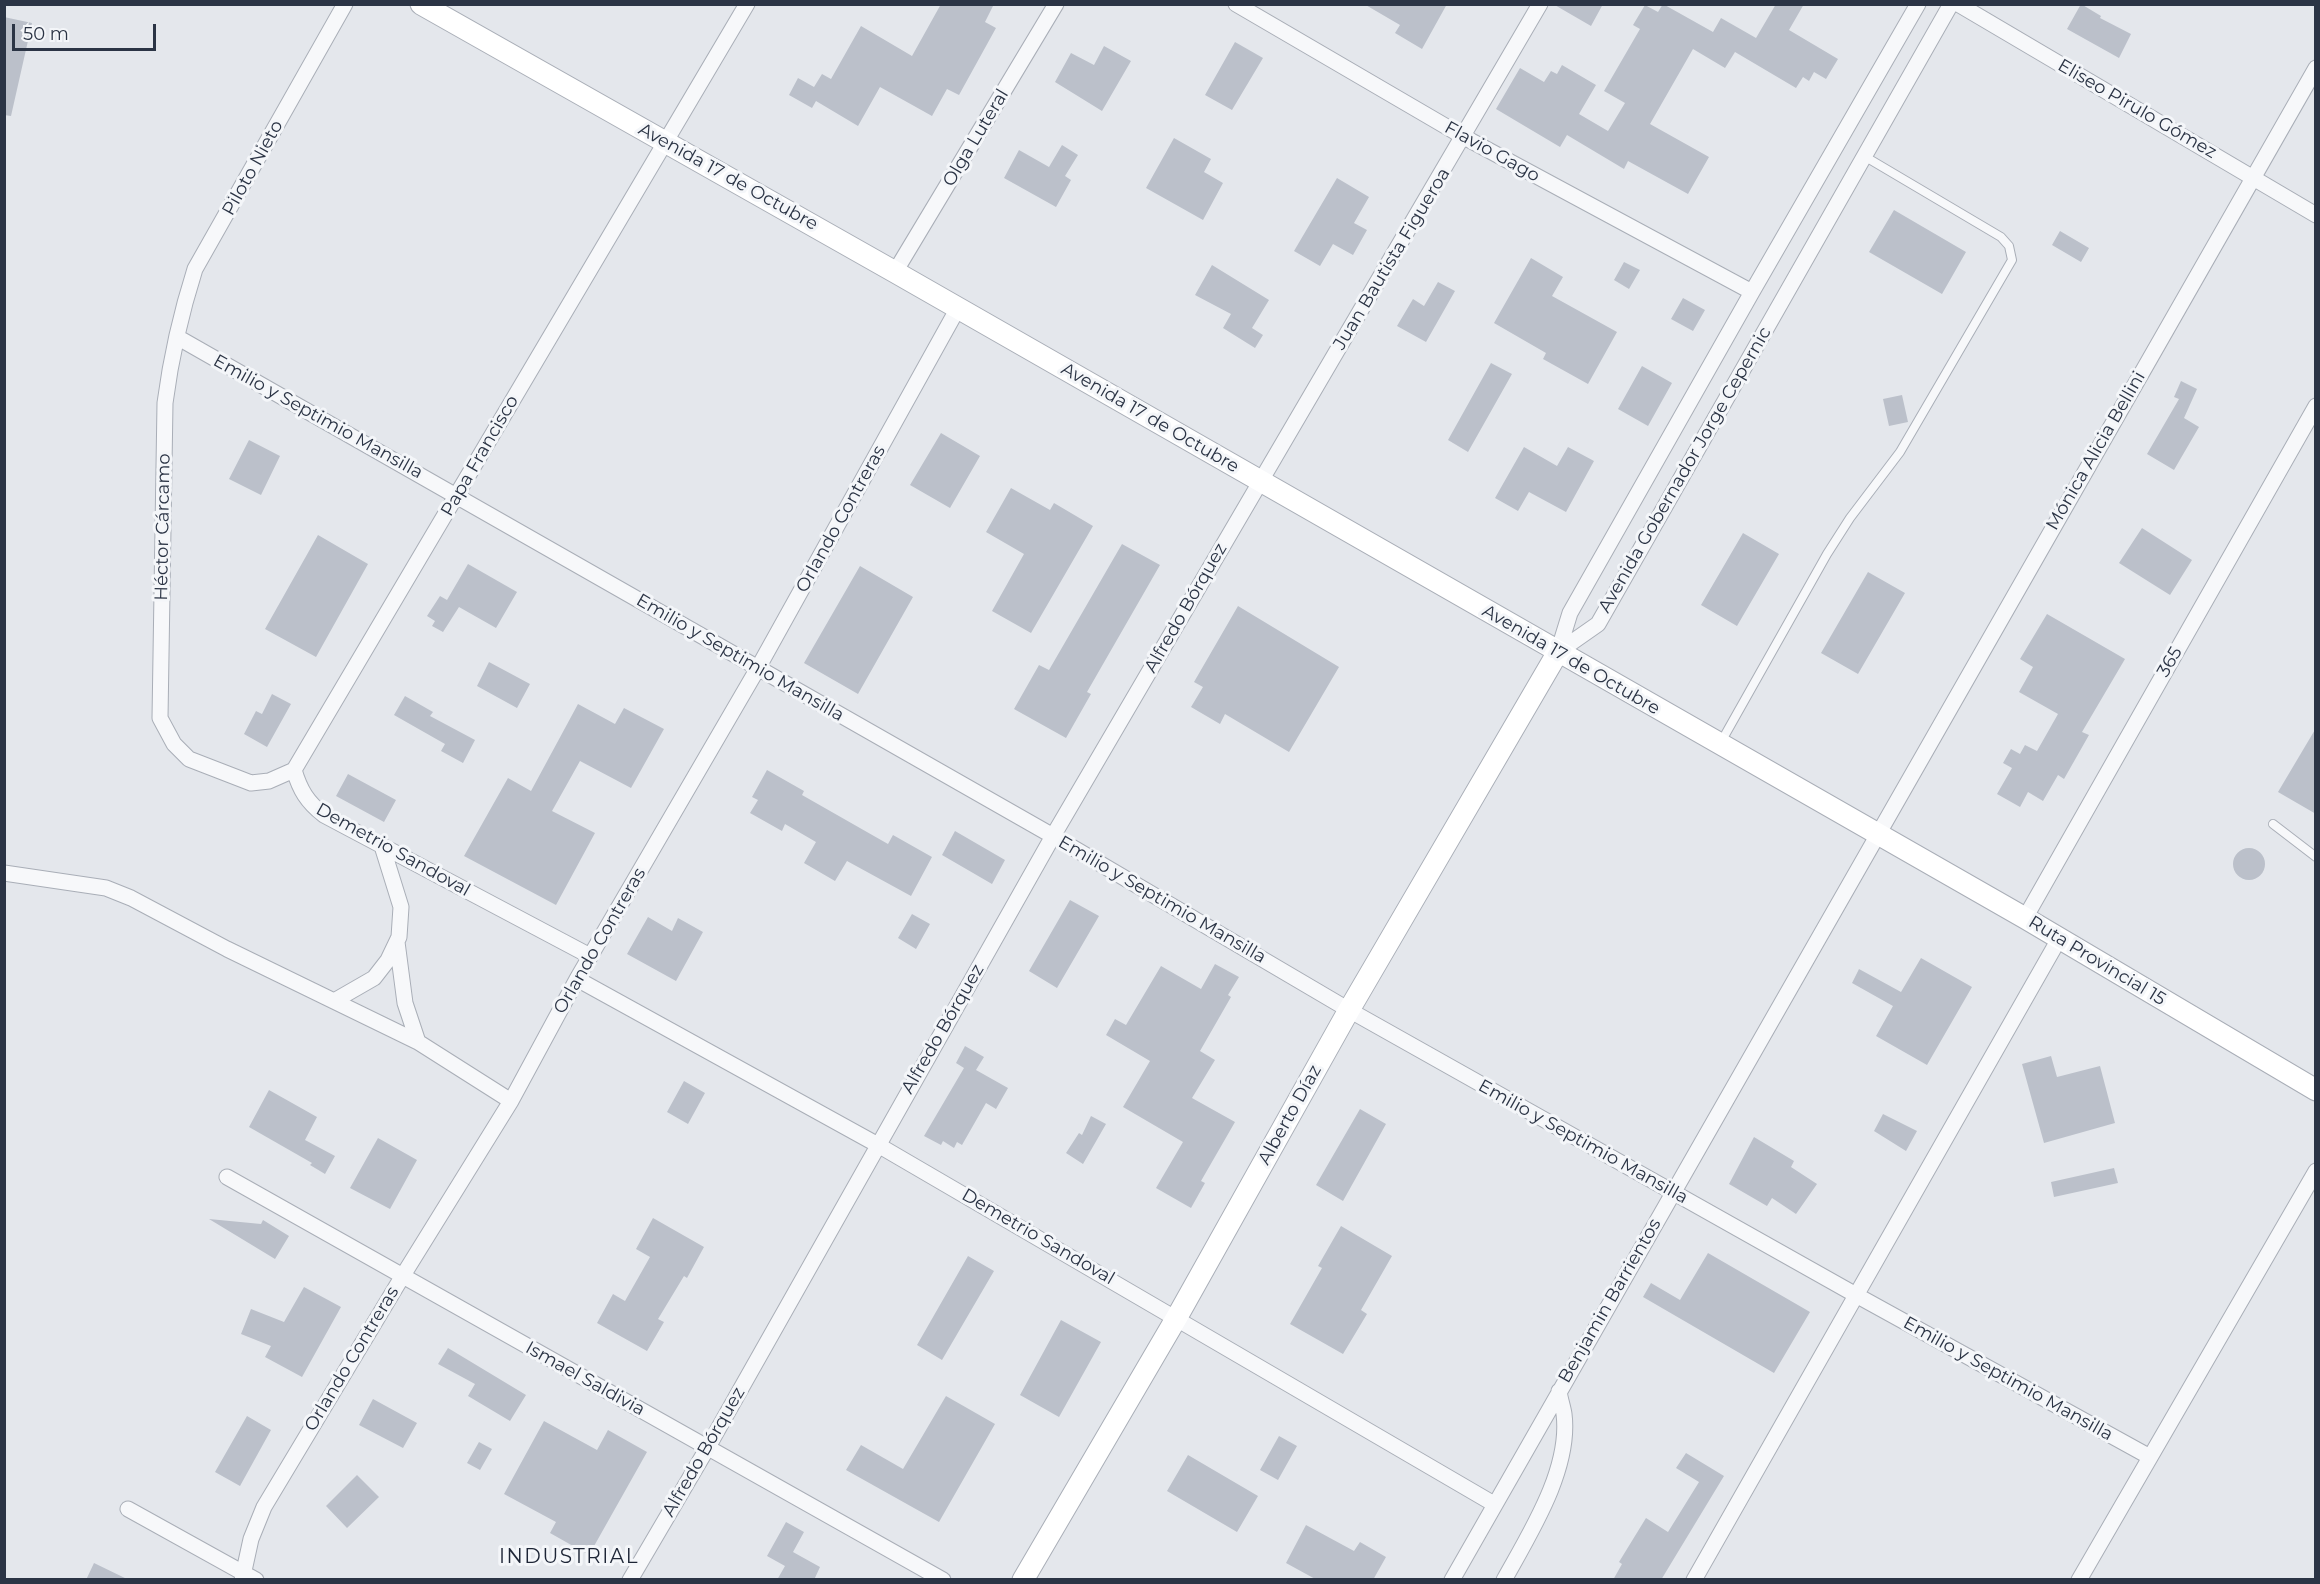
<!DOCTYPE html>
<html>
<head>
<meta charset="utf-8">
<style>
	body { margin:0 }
	#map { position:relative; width:2320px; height:1584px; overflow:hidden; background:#e4e7ec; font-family:Montserrat,sans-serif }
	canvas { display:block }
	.frame { position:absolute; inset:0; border:6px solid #2b3445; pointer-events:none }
	.scale { position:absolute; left:12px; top:24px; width:144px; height:27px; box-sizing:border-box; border:3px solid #2b3445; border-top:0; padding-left:8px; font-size:18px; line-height:21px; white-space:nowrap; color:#2b3445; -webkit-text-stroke:4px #f4f6f9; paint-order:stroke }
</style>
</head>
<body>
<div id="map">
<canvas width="2320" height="1584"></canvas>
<div class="frame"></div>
<div class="scale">50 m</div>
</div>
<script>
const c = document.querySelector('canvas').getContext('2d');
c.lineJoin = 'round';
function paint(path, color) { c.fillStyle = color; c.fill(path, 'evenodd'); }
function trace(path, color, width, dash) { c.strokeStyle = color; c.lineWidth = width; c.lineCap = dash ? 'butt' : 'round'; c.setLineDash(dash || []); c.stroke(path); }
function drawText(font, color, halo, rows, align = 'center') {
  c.font = font + ' Montserrat,sans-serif'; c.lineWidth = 6; c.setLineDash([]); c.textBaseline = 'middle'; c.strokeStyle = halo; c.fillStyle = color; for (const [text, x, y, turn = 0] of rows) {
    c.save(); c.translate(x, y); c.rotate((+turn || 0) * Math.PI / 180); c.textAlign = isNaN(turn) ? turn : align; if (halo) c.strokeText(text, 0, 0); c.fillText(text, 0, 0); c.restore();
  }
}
paint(new Path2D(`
	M941,4H994L985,22L996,28L959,95L947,89L932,116L880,87L858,126L816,101L812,108L789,95L798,78L814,87L822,74L831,79L861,26L912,56Z
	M1364,4H1447L1422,49L1395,33L1400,25Z
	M1553,4H1603L1591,26Z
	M1663,4L1713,32L1721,18L1756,38L1776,4H1804L1789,30L1838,59L1826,79L1814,72L1809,81L1803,77L1796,88L1735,52L1725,68L1693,49L1650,124L1709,157L1688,194L1628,161L1624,169L1567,135L1560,147L1496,109L1520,68L1544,82L1551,71L1557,74L1562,65L1596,85L1579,114L1608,131L1625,103L1604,91L1640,29L1633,25L1645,5L1658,12Z
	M2081,4L2101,16L2100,18L2131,34L2119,58L2067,29Z
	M4,17L32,23L11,116L4,115Z
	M1235,42L1263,58L1232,110L1205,95Z
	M1104,46L1131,61L1102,111L1055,82L1071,53L1094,65Z
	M1174,138L1211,159L1204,172L1223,183L1203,220L1146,188Z
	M1062,145L1078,155L1065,176L1071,180L1056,207L1004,178L1019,150L1049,167Z
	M1337,178L1369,197L1354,223L1367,230L1353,255L1333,244L1320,266L1294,251Z
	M1894,210L1966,252L1942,294L1869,252Z
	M2060,231L2089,248L2081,262L2052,245Z
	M1531,258L1563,277L1552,296L1617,332L1588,384L1543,359L1546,353L1494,323Z
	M1624,262L1640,270L1629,289L1614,280Z
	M1212,265L1269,300L1252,328L1263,335L1255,348L1223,328L1231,314L1195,295Z
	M1438,282L1455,291L1426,342L1397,326L1413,299L1424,306Z
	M1683,298L1705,310L1693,331L1671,319Z
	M1491,363L1512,374L1468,452L1448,440Z
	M1642,366L1672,383L1648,426L1618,409Z
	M2181,381L2197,389L2184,418L2199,427L2174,470L2147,454L2179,399L2174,397Z
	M1902,395L1908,422L1889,426L1883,399Z
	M941,433L980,456L950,508L910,485Z
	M249,440L280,456L261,495L229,479Z
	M1524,447L1557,466L1568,447L1594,461L1566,512L1529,492L1518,511L1495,498Z
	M1011,488L1050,510L1054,503L1093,526L1031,633L992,611L1024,554L986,532Z
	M2142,528L2192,560L2170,595L2119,563Z
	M1743,533L1779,554L1737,626L1701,605Z
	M318,535L368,564L316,657L265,629Z
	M1122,544L1160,565L1087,692L1091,694L1066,738L1014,709L1039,665L1049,670Z
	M468,564L517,592L496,628L459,607L443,632L432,626L435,621L427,616L440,596L447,600Z
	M860,566L913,597L858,694L804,663Z
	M1868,572L1905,593L1858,674L1821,653Z
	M1238,606L1339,667L1289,752L1225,714L1220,724L1191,707L1203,687L1194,682Z
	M2047,614L2125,659L2082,732L2089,735L2064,779L2058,775L2043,801L2028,792L2020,807L1997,794L2012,768L2003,763L2011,749L2020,754L2025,745L2037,751L2058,714L2019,692L2033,667L2020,659Z
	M489,662L530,684L517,708L477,686Z
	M272,694L291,704L267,747L244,734L256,711L262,714Z
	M405,696L433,712L430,716L475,740L463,763L441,751L445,744L394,715Z
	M578,704L615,724L624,708L664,729L631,788L580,761L552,811L595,833L556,905L464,856L508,778L531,791Z
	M2316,728V814L2278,792Z
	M767,770L804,791L802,795L888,844L893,835L932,857L911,896L847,861L835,881L804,863L816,842L785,824L782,831L750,813L758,800L752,797Z
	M348,774L396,800L384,822L336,796Z
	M955,831L1005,860L992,884L942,855Z
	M2233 864a16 16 0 1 1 32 0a16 16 0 1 1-32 0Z
	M1070,900L1099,916L1057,988L1029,971Z
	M912,914L930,924L916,949L898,938Z
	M648,917L672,931L678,918L703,932L676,981L627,954Z
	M1921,958L1972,987L1927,1065L1876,1036L1893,1006L1852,983L1859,969L1901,992Z
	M1215,964L1239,977L1228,995L1231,997L1200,1051L1215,1060L1192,1098L1235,1122L1201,1181L1205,1183L1191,1208L1156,1188L1183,1142L1123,1107L1150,1061L1106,1035L1115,1019L1126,1025L1161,966L1201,989Z
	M965,1046L984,1057L976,1070L1008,1088L996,1109L986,1103L962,1145L957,1142L954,1148L943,1141L941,1145L924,1136L964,1068L956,1063Z
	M2051,1056L2057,1077L2100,1066L2115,1123L2044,1143L2022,1064Z
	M684,1081L705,1093L688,1124L667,1112Z
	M269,1090L317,1117L305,1140L335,1156L325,1174L310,1165L312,1163L249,1127Z
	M1360,1109L1386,1124L1343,1201L1316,1185Z
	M1883,1114L1917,1131L1906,1151L1874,1131Z
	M1091,1116L1106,1124L1083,1164L1066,1153L1079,1133L1082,1135Z
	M1754,1137L1794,1161L1791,1167L1817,1184L1796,1214L1772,1198L1767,1206L1729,1184Z
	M378,1138L417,1160L390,1209L350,1188Z
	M2114,1168L2118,1183L2054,1197L2051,1182Z
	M653,1218L704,1247L687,1278L684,1276L658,1319L664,1322L647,1351L597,1323L613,1294L625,1301L650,1257L636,1249Z
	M209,1219L261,1224L263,1220L289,1236L275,1259Z
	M1341,1226L1392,1256L1361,1310L1367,1314L1343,1354L1290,1324L1322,1268L1318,1266Z
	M1708,1253L1810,1312L1774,1373L1643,1297L1651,1283L1680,1300Z
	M968,1256L994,1271L942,1360L917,1345Z
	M304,1287L341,1307L302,1377L265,1357L271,1346L241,1334L251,1309L284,1322Z
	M1061,1320L1101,1342L1059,1417L1020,1395Z
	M448,1348L526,1395L510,1421L468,1396L475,1384L438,1364Z
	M946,1396L995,1424L939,1522L846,1470L861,1445L903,1469Z
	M373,1399L417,1423L403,1448L359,1425Z
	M247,1416L271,1430L240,1486L215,1472Z
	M544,1421L597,1450L608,1430L647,1452L589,1555L550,1533L556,1522L504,1494Z
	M1279,1436L1297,1446L1278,1480L1260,1470Z
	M479,1442L492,1449L480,1470L467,1463Z
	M1686,1453L1724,1476L1661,1580H1613L1622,1564L1619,1562L1646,1518L1668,1532L1699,1482L1676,1468Z
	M1188,1455L1258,1496L1237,1532L1167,1491Z
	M357,1475L379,1497L347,1528L326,1506Z
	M786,1522L804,1532L793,1552L820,1567L814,1580H777L785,1566L767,1556Z
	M1306,1525L1354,1551L1360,1542L1386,1557L1373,1580H1317L1286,1563Z
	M94,1563L129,1580H86Z`), '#bbc0ca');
const lane = new Path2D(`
	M1721,742L1827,554L1850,518L1900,452L2012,260L2009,246L2001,237L1864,156
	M2273,824L2316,857`);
const street = new Path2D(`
	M345,4L195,269C181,313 171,357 165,403L160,718L174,744L189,759L251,783L269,781L294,770C300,790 307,802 324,815L590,956
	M1236,4L1464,137L1752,292
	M1958,4L2316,215
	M895,272L1056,4
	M177,337L1053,836L1349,1010L1856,1295L2150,1457
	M1558,652L1598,624L1951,4
	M1558,652L1570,613L1752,292L1918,4
	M294,770L747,4
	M4,873L106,888L131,898L227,949L418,1042L511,1101
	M2025,918L2316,406
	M397,942L405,1003L418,1042
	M577,979L878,1145L1494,1504
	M334,1001L374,978L388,960L399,937L401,907L382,846
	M227,1177L943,1580
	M128,1509L256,1580
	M242,1580L251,1539L264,1507L402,1277L511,1101L577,979L758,668L958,308
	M630,1580L708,1447L1053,836L1540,4
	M1452,1580L2316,68
	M1504,1580C1530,1533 1571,1469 1564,1414C1563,1407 1560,1399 1559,1391
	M1694,1580L2059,939
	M2079,1580L2316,1171`);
const secondary = new Path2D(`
	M421,4L895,272L2025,918L2316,1090
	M1023,1580L1177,1317L1349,1010L1558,652`);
trace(lane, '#a9aeb7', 10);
trace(street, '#a9aeb7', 17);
trace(secondary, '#a9aeb7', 23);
trace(lane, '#f7f8fa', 8);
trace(street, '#f7f8fa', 15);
trace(secondary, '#fff', 21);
drawText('18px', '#2b3445', '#f4f6f9', [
	["Eliseo Pirulo Gómez",2137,109,30],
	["Olga Luteral",976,138,-59],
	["Flavio Gago",1492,152,29],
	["Piloto Nieto",253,168,-61],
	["Avenida 17 de Octubre",728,177,29],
	["Juan Bautista Figueroa",1392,259,-59],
	["Emilio y Septimio Mansilla",318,417,29],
	["Avenida 17 de Octubre",1150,418,30],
	["Mónica Alicia Bellini",2096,451,-60],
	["Papa Francisco",480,456,-60],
	["Avenida Gobernador Jorge Cepernic",1685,470,-60],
	["Orlando Contreras",841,519,-61],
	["Héctor Cárcamo",163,527,-89],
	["Alfredo Bórquez",1186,608,-60],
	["Emilio y Septimio Mansilla",740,658,30],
	["Avenida 17 de Octubre",1571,660,30],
	["365",2170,662,-60],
	["Demetrio Sandoval",393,850,29],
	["Emilio y Septimio Mansilla",1162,900,30],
	["Orlando Contreras",600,941,-60],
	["Ruta Provincial 15",2097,961,31],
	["Alfredo Bórquez",943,1029,-60],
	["Alberto Díaz",1290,1115,-61],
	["Emilio y Septimio Mansilla",1583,1142,29],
	["Demetrio Sandoval",1038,1237,30],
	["Benjamin Barrientos",1610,1301,-60],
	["Orlando Contreras",352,1359,-59],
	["Ismael Saldivia",585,1379,29],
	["Emilio y Septimio Mansilla",2008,1379,29],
	["Alfredo Bórquez",704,1452,-60]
]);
c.letterSpacing = '1.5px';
drawText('20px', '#1d2536', '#f4f6f9', [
	["INDUSTRIAL",569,1557]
]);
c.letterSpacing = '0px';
</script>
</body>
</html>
